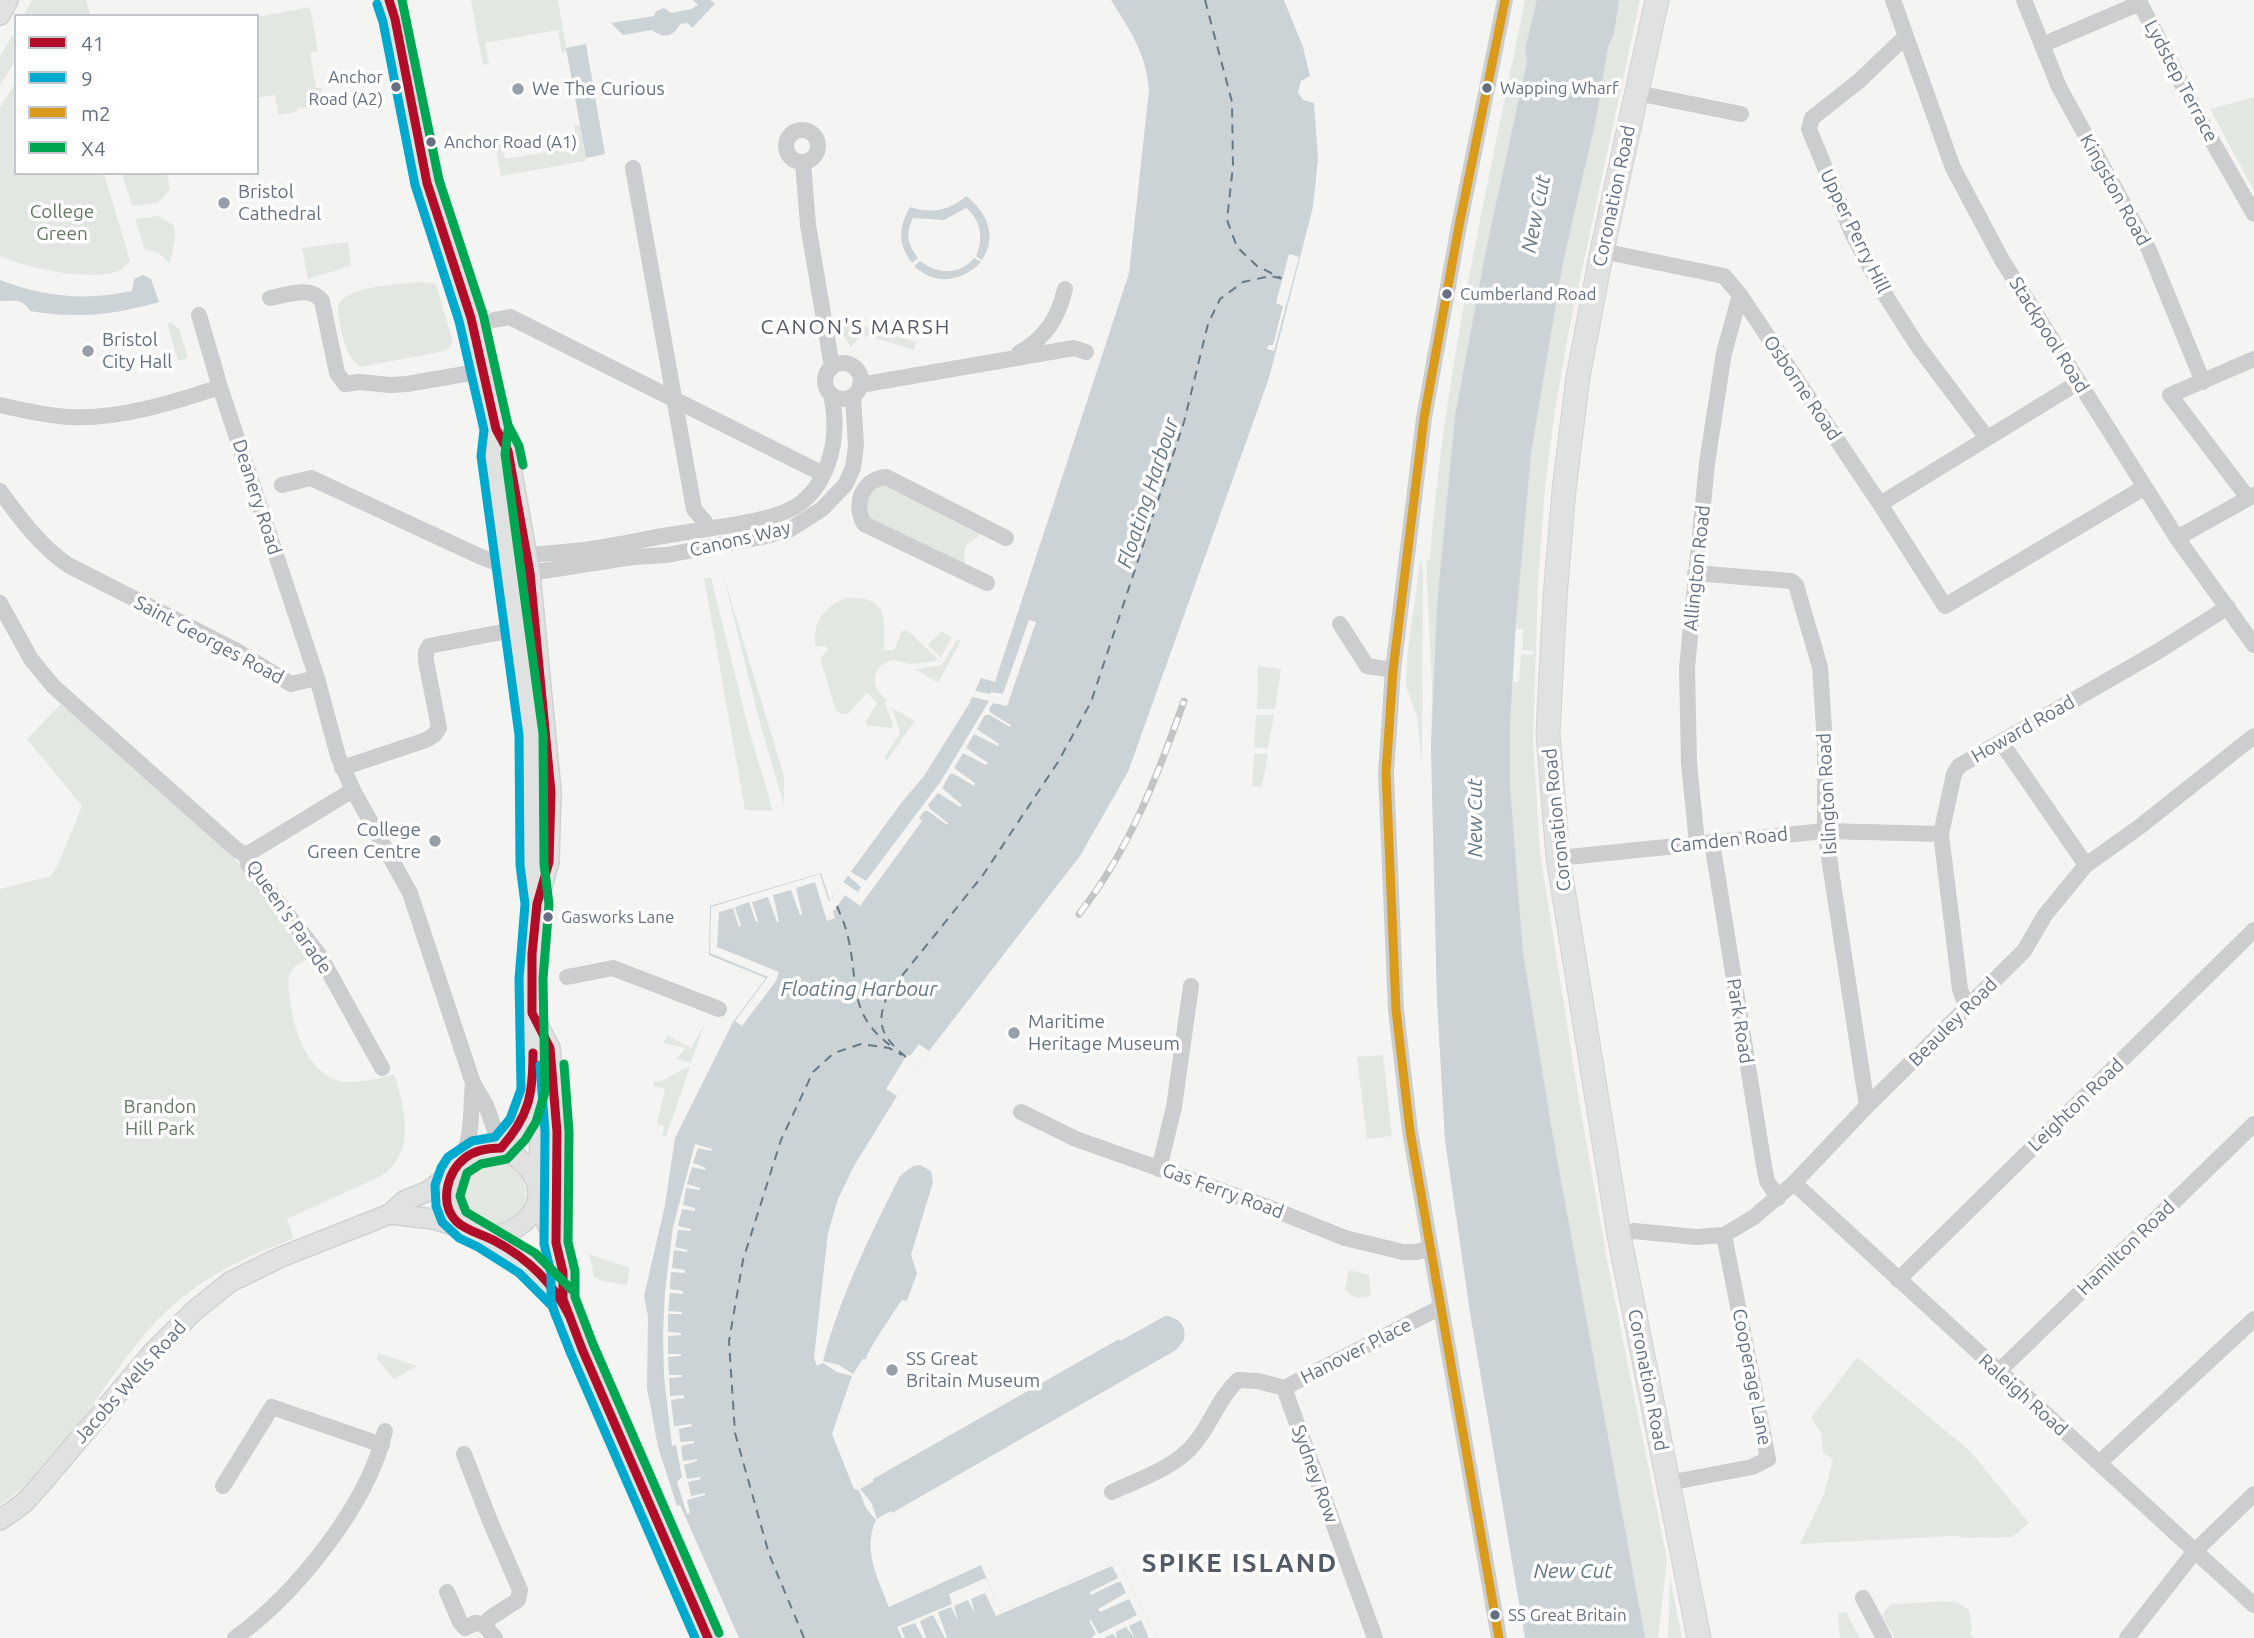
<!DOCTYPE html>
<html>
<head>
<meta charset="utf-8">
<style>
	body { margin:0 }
	#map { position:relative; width:2254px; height:1638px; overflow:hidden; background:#f4f5f3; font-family:Ubuntu,sans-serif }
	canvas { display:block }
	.legend { position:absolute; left:14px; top:14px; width:245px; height:161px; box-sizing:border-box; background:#fff; border:2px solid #c1c6cd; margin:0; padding:9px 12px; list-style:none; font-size:21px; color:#657182 }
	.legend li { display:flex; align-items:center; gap:14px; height:35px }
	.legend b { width:35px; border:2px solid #c1c6cd }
</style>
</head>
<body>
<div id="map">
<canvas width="2254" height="1638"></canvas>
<ul class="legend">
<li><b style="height:9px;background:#b10d28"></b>41</li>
<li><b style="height:9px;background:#00a9ce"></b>9</li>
<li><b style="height:9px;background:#da9b1a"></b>m2</li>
<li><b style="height:9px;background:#00a651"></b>X4</li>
</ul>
</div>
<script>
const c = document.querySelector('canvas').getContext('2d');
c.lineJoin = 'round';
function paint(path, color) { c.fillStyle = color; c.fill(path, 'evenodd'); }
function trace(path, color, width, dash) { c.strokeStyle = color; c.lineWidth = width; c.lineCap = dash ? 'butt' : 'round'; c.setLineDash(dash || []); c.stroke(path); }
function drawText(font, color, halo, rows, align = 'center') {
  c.font = font + ' Ubuntu,sans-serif'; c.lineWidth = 7; c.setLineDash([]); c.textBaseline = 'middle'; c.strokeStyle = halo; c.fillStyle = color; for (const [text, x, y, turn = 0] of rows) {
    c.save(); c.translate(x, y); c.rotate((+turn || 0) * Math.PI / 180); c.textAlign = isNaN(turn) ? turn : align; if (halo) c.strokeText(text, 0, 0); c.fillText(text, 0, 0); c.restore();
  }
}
paint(new Path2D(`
	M32,0H86L91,16H23Z
	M471,0H558L567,52L562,53L558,30L485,43L489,64L483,65Z
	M1525,0H1551L1491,302L1525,1638L1470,1312L1445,1140L1437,1000L1431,748L1432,687L1426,562L1430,559C1444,371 1488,185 1525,0Z
	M1608,0H1640L1568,335L1554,418L1545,488L1538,585L1533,740L1540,852L1579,1100L1608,1265L1667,1559L1658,1638H1605L1506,874L1503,585ZM1516,629H1523L1522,650L1533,651V655H1521L1519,682H1513Z
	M310,7L318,51L310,53L316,88H321L322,94L312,96L314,109L299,108L296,112L278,115L275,95L257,98V17Z
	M12,36L16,38V60L0,85V56Z
	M16,82V173H104L130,261C127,264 122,269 118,271C89,282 27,268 0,256V107Z
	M2254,97V191L2210,109Z
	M574,125H580L586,161L501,176L494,139L500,138L505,159L577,147Z
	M122,173H167L170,189L158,203L132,206Z
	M159,216L174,226L175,239L170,263L158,253L145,249L135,219Z
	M348,242L351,266L308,279L302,248Z
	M419,282L436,284L453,342L448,349L440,352L360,367C347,355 345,345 341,329C340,320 335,310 340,302C351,286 401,284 419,282Z
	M837,318L916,342L914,350L862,334L851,347L842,334Z
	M171,322L179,329L188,358L178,361L167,323Z
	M880,484H888L979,532V536L966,545L964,553L965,564L868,520L865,496Z
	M1420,561L1422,562L1423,576L1422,767L1417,717L1406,686L1407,657Z
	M723,574L784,776V805L759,720Z
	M711,577L747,723L773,811L745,810L704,578Z
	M847,598C889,596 884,618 884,650H894L902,631L907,630L937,658L936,661L910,664L893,660C871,665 869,688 887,700L885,703L893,724V728L867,726L866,721L877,703L867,693L848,714H841L836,711L820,658L828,650L826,646L816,647C811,623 825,605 847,598Z
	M941,631L952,637L941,658L928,645Z
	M957,639L961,641L938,683L915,669L942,665Z
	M1258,666L1280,669L1281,670L1275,709H1257Z
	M61,704L171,797L230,853L278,912L311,957C303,962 293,965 290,974C287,981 289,993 290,1001C295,1032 306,1070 339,1081C352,1085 381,1078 394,1074C405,1109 417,1152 381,1176L287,1219L294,1238C234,1262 187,1284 144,1335C99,1389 58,1467 0,1505V889L51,876L60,860L82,806L27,739Z
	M892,708L915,721L887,760L884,758L900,733Z
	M1256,715H1274L1268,748H1254Z
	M1254,754H1268L1262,786L1252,787Z
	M705,1023L691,1063L676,1059L686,1048L663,1043L668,1035L691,1048Z
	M1383,1055L1392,1136L1367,1139L1357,1057Z
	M688,1067H690L666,1137L662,1135L665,1126L657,1124L665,1089L653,1086L654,1081L659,1082Z
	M458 1193a34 34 0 1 1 68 0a34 34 0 1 1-68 0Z
	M589,1254L630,1268L627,1285L602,1281L594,1277Z
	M1349,1270L1369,1275L1371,1296C1358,1299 1353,1299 1345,1289Z
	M378,1353L417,1366L394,1379L377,1359Z
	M1857,1357L1970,1451L2029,1523L2012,1537L1965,1538L1955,1536L1800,1544L1824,1494L1833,1460L1823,1452L1821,1432L1811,1418Z
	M1670,1578L1682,1638H1668Z
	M1955,1601L1969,1610L1972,1631L1970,1634L1974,1638H1895L1882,1615L1891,1604Z
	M1846,1612L1860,1638H1840L1838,1613Z`), '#e3e7e1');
paint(new Path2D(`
	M693,0H710L715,4L692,28L688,23L680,24C674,37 663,39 652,30L623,35L611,23L654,16L656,11L664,8L671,13L691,9L698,5Z
	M1111,0H1284L1303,47L1310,76L1301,81L1298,92L1303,100L1314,103L1318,159L1313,207L1269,378L1128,772L1080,856L929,1051L897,1096L854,1166L838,1199L828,1233L814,1358L817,1366L823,1363L837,1372L852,1376L832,1434L854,1489L859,1490L866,1508L876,1520C862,1549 878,1579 889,1607L981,1565L1000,1611L1114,1562L1121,1566L1157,1638H739L680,1505L677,1506L658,1447L647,1388L648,1316L644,1296L665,1205L675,1138L733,1022L766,978L709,955L710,906L821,873L830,900L902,802L924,776L969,704L981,678L995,682L1129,273L1149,90C1146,52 1130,31 1111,0Z
	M1537,0H1619L1614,33L1608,47L1596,119L1563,262L1531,453L1515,633L1510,725V787L1523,953L1553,1137L1645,1638H1525L1470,1312L1445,1140L1437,1000L1431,748L1437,605L1455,416L1486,250L1527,62L1525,49Z
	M586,44L605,154L586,158L566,48Z
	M966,196C987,212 998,236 982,260L976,256C984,239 981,220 966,208L944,220L913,218C905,233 908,245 918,258L912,263C898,245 898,227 910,207C931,214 949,211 966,196Z
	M974,258L981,262C962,282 935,286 914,266L920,261C937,274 959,276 974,258Z
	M143,275L151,279L159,302C115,315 75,319 30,311C21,296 13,302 0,301V280C44,297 86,301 132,291L134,279Z
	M920,1165L931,1171L933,1182L911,1255L917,1273L907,1301L902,1300C895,1310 867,1351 866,1359H863L853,1374L839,1365L823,1361C840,1297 870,1235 900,1176L913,1166Z
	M1165,1316C1179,1317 1187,1326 1184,1340L1176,1350L892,1513L891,1511L877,1519L871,1502L860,1489L874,1481L873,1479L1119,1339L1120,1341Z`), '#ccd3d6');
paint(new Path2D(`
	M1289,254L1299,257L1274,351L1267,349L1268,345H1273L1283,306L1276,303Z
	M1029,620L1036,622L1007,706L993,703L989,709L991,713L1011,725L1010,727L990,715H985L977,729L999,744L998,746L974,734L966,748L988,763L986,765L963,753L954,768L975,783L974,786L954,774H950L942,788L962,805L960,807L938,793L928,805L930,809L948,823L947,825L928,811H924L919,818L922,821L860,906L845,895L833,912L835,918L827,921L815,882L796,888L802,914L800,915L791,890L773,895L779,921L777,922L768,897L752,902L758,921L756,922L749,902L735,907L741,926L739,927L733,908L719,912L717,947L779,972L776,981L742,1026L735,1021L768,977L710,953L711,907L820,874L829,902L843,882L858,892L861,887L845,873L848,870L866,881L941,781L989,701L969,696L971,690L990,694L991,692L1003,694Z
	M919,1044L929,1051L897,1096L886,1089L907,1055L910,1056Z
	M695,1144L712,1149L711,1151L698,1148L693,1163L706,1168L705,1170L692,1167L687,1184L700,1188V1190L686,1188L683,1205L695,1208V1211L682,1209L678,1226L691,1229V1231L678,1230L675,1247L688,1250L687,1252L674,1250L672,1268L685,1270V1273L671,1272L670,1289L683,1291V1294L670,1293L668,1311L682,1312V1314H668V1332L681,1333V1335L668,1336V1354H681V1356L668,1357L669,1375H682V1377L669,1378L670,1396L684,1395V1398L671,1400L674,1426L691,1424L692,1426L679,1429L680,1442L694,1441V1443L681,1446L683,1461L697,1459V1461L684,1465L687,1479L700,1477L701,1479L688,1482L691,1496L705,1493V1495L687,1500L690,1513L687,1514L677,1482L682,1477L676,1445L672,1446L664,1377L663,1334L665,1291L673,1227Z
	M1114,1562L1121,1566L1157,1638H1149L1141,1620L1129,1626L1135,1638L1126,1627L1116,1632L1117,1638L1112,1634L1104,1638H1091L1096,1634L1089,1621L1091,1620L1099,1634L1137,1615L1129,1599L1100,1612L1098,1609L1126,1593L1121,1582H1118L1091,1595L1090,1592L1116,1579L1118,1577L1112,1566L996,1616L985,1593L971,1599L975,1614L968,1600L954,1606L958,1621L951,1607L938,1612L947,1637L945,1638L933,1615L920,1621L926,1638H923L915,1623L901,1628L905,1638H902L897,1627L952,1604L949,1594L986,1578L1000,1611Z`), '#f4f5f3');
trace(new Path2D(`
	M1205,0L1232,102L1233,166L1227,220L1237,247L1257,266L1281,278
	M837,906C841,916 846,927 848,937C859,983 847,1013 891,1046
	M906,1057C880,1035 875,1023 889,992L983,875L1058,762L1091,702L1184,422L1208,324L1220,299L1243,282L1270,276L1284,279
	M804,1638L769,1554L735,1433L729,1341L743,1260L781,1140L813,1072L834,1053L861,1044L889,1048L902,1055`), '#667985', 2, [9, 7]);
const major = new Path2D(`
	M389,0L395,19L427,183L471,318L496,429L508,451L530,573L551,792L549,862L537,904
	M0,15L8,0
	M496,429L493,454L531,734L532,865L537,904L531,979L533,1091L521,1125L501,1148
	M534,1017L550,1048L554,1086L557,1132V1238
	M534,1092L540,1126L539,1186
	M501,1148C510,1151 516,1156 523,1163C570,1206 495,1263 456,1220C439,1202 447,1171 465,1158C476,1150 488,1149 501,1148Z
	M539,1195L543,1215L556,1243L563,1272V1299L582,1349L708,1638
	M390,1214L433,1219L466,1229
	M484,1236L527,1263L563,1299
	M0,1520L24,1503L42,1483L153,1352L194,1311L230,1282L281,1257L390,1214L404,1201L428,1191L452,1173`);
const highway = new Path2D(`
	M1657,0L1602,251L1578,377L1564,490L1555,597L1548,734L1558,858L1619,1235L1699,1638`);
trace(major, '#d0d1d1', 22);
trace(highway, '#d1d2d2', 25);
trace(new Path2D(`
	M1893,0L1953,168L2002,260L2177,538L2254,645
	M2024,0L2059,87L2149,250L2203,382
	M1905,37L1859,81L1812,118L1809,129L1852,233L1882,290L1917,345L1987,438
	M2042,45L2131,7L2141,5L2203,125L2254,214
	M1637,93L1741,114
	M786 146a16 16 0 1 1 32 0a16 16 0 1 1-32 0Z
	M803,162L808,225L832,367
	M633,168L694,509L705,522
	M1602,251L1724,276L1740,295L1880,504L1945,606L2145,487
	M270,298C286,295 311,285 322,301L337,373L345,384L359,382L390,385L407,384L482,371
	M199,315L220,387L317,678L338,756L353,790L410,893L473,1083L486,1105L501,1148
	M494,320L510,317L817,471
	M1019,353C1045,338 1058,319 1065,289
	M825 381a18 18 0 1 1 36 0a18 18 0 1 1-36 0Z
	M860,385L1074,348L1086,352
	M0,405C23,410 46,416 70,417C117,420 175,402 220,387
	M282,485L311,478L479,556L518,571L530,573L633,557L667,555L762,537L789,530L822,509L845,485L853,468L856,446L853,396
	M0,491C20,518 40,546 68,565L237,651L291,684L317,678
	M2248,498L2170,395L2254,359
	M1880,504L2079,382
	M2177,538L2254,495
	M517,557C536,554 556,553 575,551C608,548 642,539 675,534C709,528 746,525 779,514C829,498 841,439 831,394
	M1695,573L1791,581L1796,585L1820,667L1825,744V831L1867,1106
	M987,583L864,524C853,504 862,479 886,477L1006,538
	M0,603L31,659L53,686L237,850L246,855L248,864L320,956L382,1068
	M1340,624L1367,666L1393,670
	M2001,742L2086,865
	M342,768L426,740L434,735L439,728L426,661V652L429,646L518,629
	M1712,842L1764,1166L1767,1181L1778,1198
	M1697,843L1689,763L1687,668L1707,463L1724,353L1740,295
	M246,855L353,790
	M1558,858L1825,831L1941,834
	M567,977L613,968L719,1009
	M1967,1009L1960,989L1941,834L1954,774L1959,766L2157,652L2228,607
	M1021,1112L1076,1139L1265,1206L1345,1238L1403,1252H1417L1430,1248
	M459,1162C474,1138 470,1111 473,1083
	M1159,1169L1174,1107L1191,986
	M1794,1183L2254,1605
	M1619,1235L1634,1231L1697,1237L1724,1235L1754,1217L1794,1183L1867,1106L2024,951L2045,915L2086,865L2138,828L2254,736
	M1898,1280L2254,930
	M1998,1372L2254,1124
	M1284,1388L1375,1638
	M464,1454L490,1521L520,1590L518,1600L490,1618L486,1625
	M2099,1463L2254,1319
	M1668,1483L1752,1467L1768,1459L1724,1235
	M223,1486L272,1407L382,1445
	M1112,1492C1140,1479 1175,1468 1195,1443C1212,1422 1219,1398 1238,1380L1258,1381L1284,1388L1439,1308
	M447,1592L460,1622L465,1628L475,1623L483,1624L495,1638
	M1863,1598L1884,1638
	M235,1638C296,1594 368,1505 385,1431
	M1499,1638L1410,1131L1396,1010L1386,773L1393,670L1424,418L1459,226L1505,0
	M2127,1638L2195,1551L2254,1494`), '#cccdce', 16);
trace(major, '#e0e1e1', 19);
trace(highway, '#e0e1e1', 23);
const rail = new Path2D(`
	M1079,914C1129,851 1158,775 1184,701`);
trace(rail, '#c3c4c4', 7);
trace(rail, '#fff', 4.5, [13]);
trace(new Path2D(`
	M389,0L395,19L427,183L471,318L496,429L508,451L530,573L551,792L549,862L537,904L532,954V1013L550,1048L557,1132L556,1243L563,1272V1299L582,1349L708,1638
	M501,1148C529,1116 533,1095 533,1053
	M501,1148C488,1148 475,1150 465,1158C447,1172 439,1203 456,1221C466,1231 482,1234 495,1241C527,1258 554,1284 570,1317`), '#b10d28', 9);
trace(new Path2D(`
	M377,4L383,22L415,185L459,321L484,430L481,456L519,735L520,865L525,904L519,979L521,1089L510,1119L495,1137L472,1141L448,1157L441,1168L435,1185L436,1206L442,1222L459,1238L478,1247L519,1273L552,1306L571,1354L695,1638
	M540,1065L545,1132L544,1244L551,1273V1300L556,1317`), '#00a9ce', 9);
trace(new Path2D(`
	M1499,1638L1410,1131L1396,1010L1386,773L1393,670L1424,418L1459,226L1505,0`), '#da9b1a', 9);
trace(new Path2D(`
	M402,0L439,180L483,314L508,425L519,446L523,465
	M508,430L505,454L543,734L544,864L549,904L543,979L545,1092L536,1122L525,1140L507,1159L481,1164L467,1173L460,1196L466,1212L535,1253L572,1290
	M564,1064L569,1132L568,1242L575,1271V1297L593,1344L719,1633`), '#00a651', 9);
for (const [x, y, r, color] of [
	[396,87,6,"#657182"],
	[1487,88,6,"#657182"],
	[518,89,7,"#979faa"],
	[431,142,6,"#657182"],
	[224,203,7,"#979faa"],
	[1447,294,6,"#657182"],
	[88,351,7,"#979faa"],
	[435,841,7,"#979faa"],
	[548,917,6,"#657182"],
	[1014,1033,7,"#979faa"],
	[892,1370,7,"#979faa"],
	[1495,1615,6,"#657182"]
]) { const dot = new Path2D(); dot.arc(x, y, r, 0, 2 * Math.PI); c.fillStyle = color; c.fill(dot); trace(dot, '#fff', 2.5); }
drawText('17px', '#657182', '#fff', [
	["Anchor",383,77,"right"],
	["Road (A2)",383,99,"right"],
	["Wapping Wharf",1500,88],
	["Anchor Road (A1)",444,142],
	["Cumberland Road",1460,294],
	["Gasworks Lane",561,917],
	["SS Great Britain",1508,1615]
], 'left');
drawText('19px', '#657182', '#fff', [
	["Lydstep Terrace",2181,81,62],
	["Kingston Road",2115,190,61],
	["Coronation Road",1614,196,-78],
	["Upper Perry Hill",1855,231,64],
	["Stackpool Road",2049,335,58],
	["Osborne Road",1802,388,56],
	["Deanery Road",257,497,72],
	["Canons Way",740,539,-13],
	["Allington Road",1697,568,-84],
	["Saint Georges Road",209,640,28],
	["Howard Road",2023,729,-30],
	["Islington Road",1827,794,-93],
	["Coronation Road",1557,820,-96],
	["Camden Road",1729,840,-6],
	["Queen's Parade",289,917,55],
	["Park Road",1740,1021,81],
	["Beauley Road",1953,1022,-45],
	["Leighton Road",2076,1105,-44],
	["Gas Ferry Road",1223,1191,20],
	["Hamilton Road",2126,1248,-44],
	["Hanover Place",1356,1351,-27],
	["Cooperage Lane",1752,1377,79],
	["Coronation Road",1648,1380,79],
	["Jacobs Wells Road",130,1382,-48],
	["Raleigh Road",2023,1395,42],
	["Sydney Row",1315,1474,70]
]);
drawText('19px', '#657182', '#fff', [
	["We The Curious",532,89],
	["Bristol",238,192],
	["Cathedral",238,214],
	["Bristol",102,340],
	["City Hall",102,362],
	["College",421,830,"right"],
	["Green Centre",421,852,"right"],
	["Maritime",1028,1022],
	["Heritage Museum",1028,1044],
	["SS Great",906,1359],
	["Britain Museum",906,1381]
], 'left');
drawText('19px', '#657a64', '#fff', [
	["College",62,212],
	["Green",62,234],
	["Brandon",160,1107],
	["Hill Park",160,1129]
]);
drawText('italic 21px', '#667985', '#fff', [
	["New Cut",1536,214,-79],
	["Floating Harbour",1148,493,-72],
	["New Cut",1475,818,-90],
	["Floating Harbour",859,989],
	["New Cut",1573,1571]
]);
c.letterSpacing = '2px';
drawText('21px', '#535b68', '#fff', [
	["CANON'S MARSH",856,327]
]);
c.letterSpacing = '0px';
c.letterSpacing = '2px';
drawText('bold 26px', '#535b68', '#fff', [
	["SPIKE ISLAND",1240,1563]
]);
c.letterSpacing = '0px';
</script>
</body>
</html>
